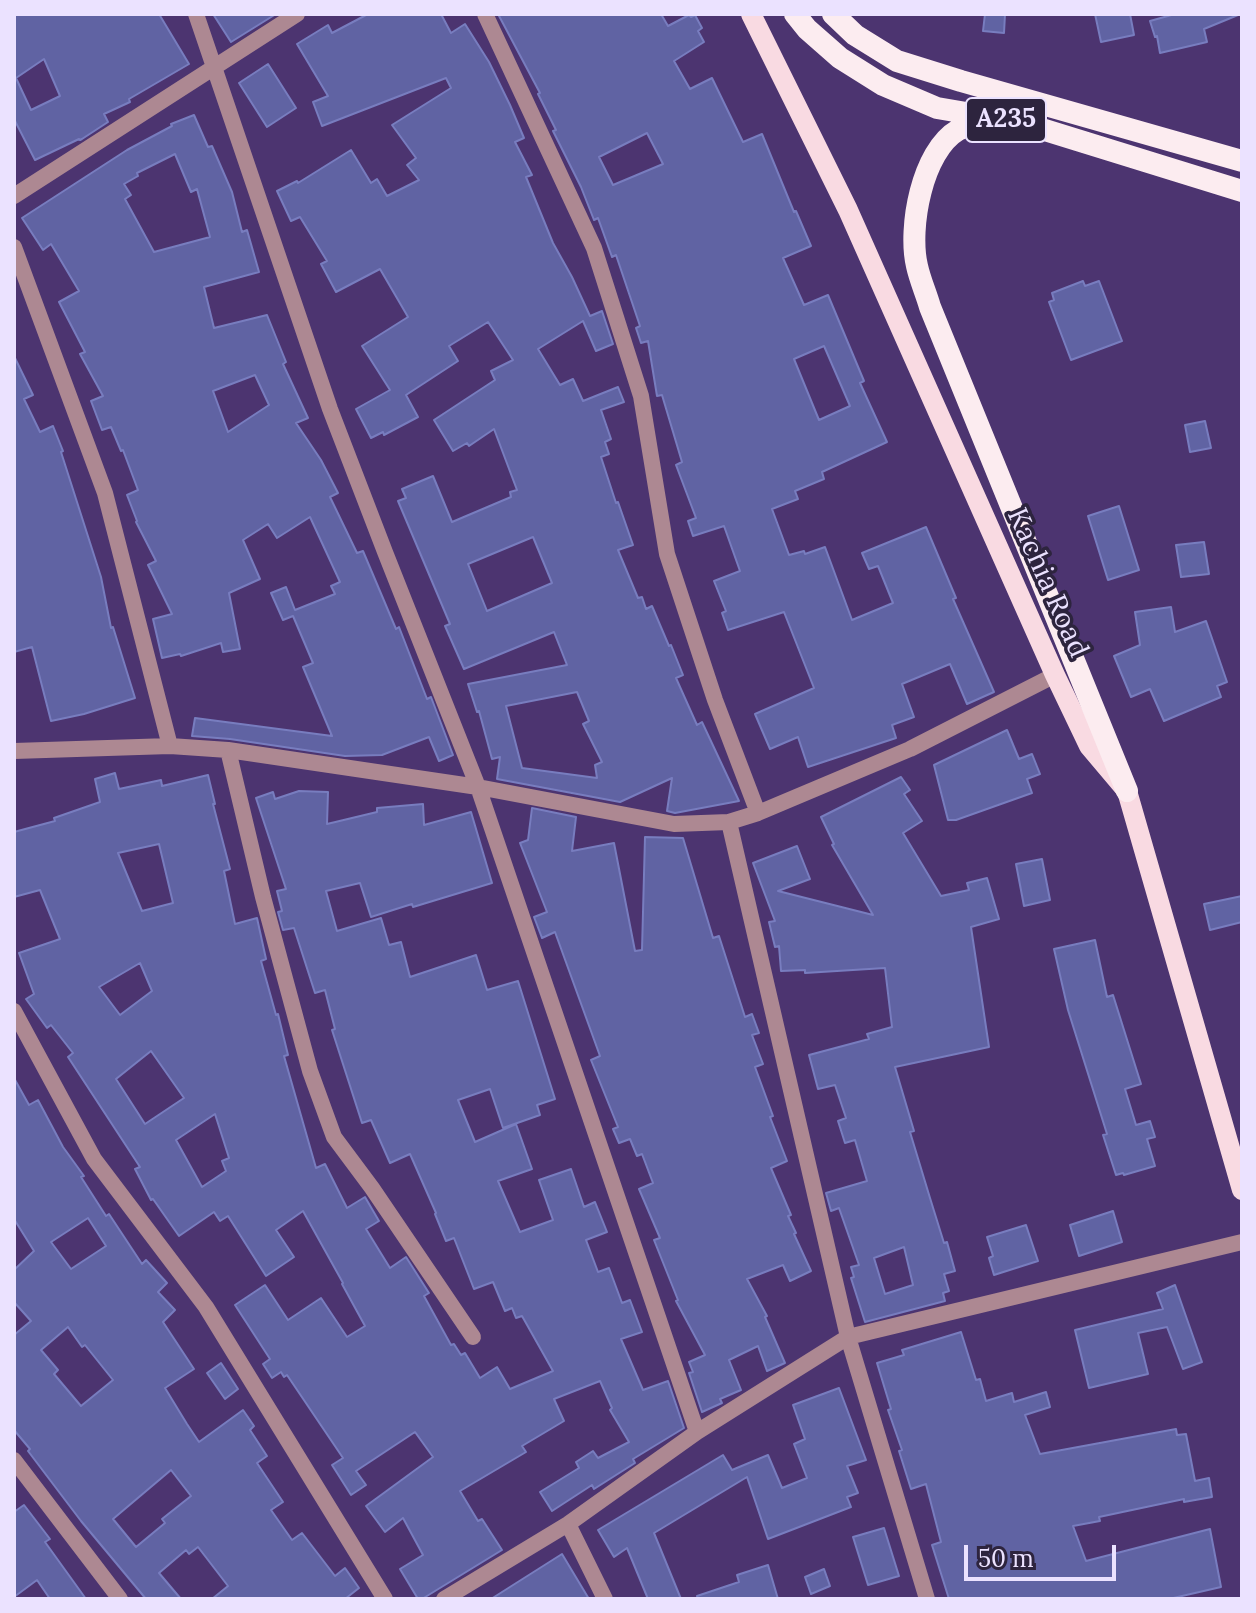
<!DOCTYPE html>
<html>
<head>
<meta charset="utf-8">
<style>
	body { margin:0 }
	#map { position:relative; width:1256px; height:1613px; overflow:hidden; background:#4c3470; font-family:Lora,serif }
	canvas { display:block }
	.frame { position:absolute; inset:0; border:16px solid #ebe2ff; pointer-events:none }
	.scale { position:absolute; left:964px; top:1545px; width:152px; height:36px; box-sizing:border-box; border:4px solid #ebe2ff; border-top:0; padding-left:10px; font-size:24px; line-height:28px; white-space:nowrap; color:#ebe2ff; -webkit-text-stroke:6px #2d243e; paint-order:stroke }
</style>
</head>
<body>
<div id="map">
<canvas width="1256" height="1613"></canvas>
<div class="frame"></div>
<div class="scale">50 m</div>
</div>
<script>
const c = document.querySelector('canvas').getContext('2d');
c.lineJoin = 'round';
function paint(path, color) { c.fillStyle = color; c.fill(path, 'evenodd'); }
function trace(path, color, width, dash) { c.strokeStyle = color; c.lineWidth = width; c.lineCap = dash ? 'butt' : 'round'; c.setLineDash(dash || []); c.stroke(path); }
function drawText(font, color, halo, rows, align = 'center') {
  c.font = font + ' Lora,serif'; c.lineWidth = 7; c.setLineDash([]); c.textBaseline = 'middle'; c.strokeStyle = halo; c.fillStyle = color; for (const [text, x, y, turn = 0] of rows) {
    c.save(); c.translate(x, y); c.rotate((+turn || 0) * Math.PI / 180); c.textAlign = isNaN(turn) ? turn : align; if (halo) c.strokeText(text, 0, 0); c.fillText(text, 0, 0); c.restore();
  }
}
const building = new Path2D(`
	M14,14H159L189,64L129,99L130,102L104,114L108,122L82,139L80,140L79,139L35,160L14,119ZM44,59L60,96L31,110L16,78Z
	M213,14H276L231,42Z
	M368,14H441L451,33L465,24L489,62L510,105L524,138L515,142L532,175L526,177L553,243L572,277L590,316L602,311L613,344L596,351L583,321L538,349L560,385L573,379L583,401L618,387L624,402L601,410L611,439L605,442L609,454L601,457L616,503L618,502L633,545L618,550L638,598L642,597L646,609L652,606L669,646L671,645L683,675L676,678L697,725L702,722L739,801L675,813L667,811L672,778L620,802L497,779L500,757L492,759L479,711L477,712L468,684L567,665L554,632L464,669L445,626L450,624L398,501L406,498L402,489L433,476L452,522L511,497L510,492L517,490L494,429L469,446L467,443L453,451L434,420L495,380L491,371L513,360L488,322L449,346L458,361L406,395L418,417L384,435L383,432L371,438L356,409L390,390L362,346L408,317L380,269L336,292L321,264L327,261L300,217L291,221L277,191L297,181L298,183L351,150L371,183L377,179L387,196L419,180L407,165L416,158L392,125L451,88L446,78L322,126L313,102L328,96L297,44L328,25L332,33ZM533,537L552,583L487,611L468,564ZM577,692L589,721L583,724L602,762L595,765L597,778L522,768L506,706Z
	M498,14H661L668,26L689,15L691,17L695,15L702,28L698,31L704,42L674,61L690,89L712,78L743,142L762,134L794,212L796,211L811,246L783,258L804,305L828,295L864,381L860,383L887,442L822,472L824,479L795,491L798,499L772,509L789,555L804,551L805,554L825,547L852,620L893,603L878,566L869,569L862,553L926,527L956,598L953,599L994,692L967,704L950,664L902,684L914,717L892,725L896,738L808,767L798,737L770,749L755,714L814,688L784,612L728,630L722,613L726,611L714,581L740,571L724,526L693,536L688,521L696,518L676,465L682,462L662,395L657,396L648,341L641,343L636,328L640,326L616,255L612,257L598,218L594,220L581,187L553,131L556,130L538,94L540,93ZM647,133L663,164L613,185L599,157ZM824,346L850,406L819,420L794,359Z
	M985,14H1005L1004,33L983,31Z
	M1095,14H1130L1134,35L1101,42Z
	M1175,14H1238V15L1204,29L1207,42L1160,53L1157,36L1155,37L1150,21Z
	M268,64L296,108L267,127L239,83Z
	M194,115L208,147L212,146L232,192L242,232L247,230L259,272L204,287L214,328L267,315L286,362L283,364L308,418L296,423L321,460L338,493L330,497L357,553L363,551L396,629L399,627L427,699L431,697L453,755L439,761L429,737L382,755L345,756L230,739L192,736L195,718L332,736L303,667L313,663L293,616L283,620L271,593L286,587L295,610L335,594L331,586L340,582L310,517L277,538L268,524L243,540L260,579L229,593L240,649L223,652L221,643L181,656L180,654L162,658L153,619L172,614L148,565L156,561L136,522L137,521L127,495L138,490L123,450L121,451L111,427L102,430L91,401L103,396L80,354L85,352L59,302L79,291L51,244L43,250L22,218L127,150L172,126L171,124ZM175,154L191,192L197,189L210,237L154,252L125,199L131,195L124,184L138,176L137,173ZM255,375L269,405L228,432L213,391Z
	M1083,281L1085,286L1099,281L1122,341L1071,360L1049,302L1054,300L1052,293Z
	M14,356L33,395L24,399L40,432L53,426L63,451L61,452L101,577L111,628L113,627L135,698L84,714L51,721L32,647L14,652Z
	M1205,421L1211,448L1190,452L1185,425Z
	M1119,506L1139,570L1108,580L1088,516Z
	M1204,542L1209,574L1181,577L1176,545Z
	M1171,607L1175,632L1206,621L1227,682L1217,686L1221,697L1164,721L1150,689L1131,697L1114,656L1140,645L1135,612Z
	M1007,730L1019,759L1032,754L1040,774L1027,779L1032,793L956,820H948L934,765Z
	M115,773L119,789L161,780L162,786L208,775L215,804H213L230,869L224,871L235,924L257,918L266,959L261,961L276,1015L278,1014L288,1055L284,1056L316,1168L325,1164L347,1208L365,1197L379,1221L366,1229L390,1268L406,1257L429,1293L424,1296L451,1345L454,1344L461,1355L465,1353L480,1378L497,1367L510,1389L553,1371L522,1316L516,1318L512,1308L505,1311L493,1282L474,1289L454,1238L446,1241L435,1214L436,1213L410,1154L390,1163L371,1120L362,1123L332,1030L335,1029L325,990L315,993L294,928L283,930L278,912L282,911L277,891L286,889L256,798L273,792L275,799L299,791L328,792L327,824L377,812V808L423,804L424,825L471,812L492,883L413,907L412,904L371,917L360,883L326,891L337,931L381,918L389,945L401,942L410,977L476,955L487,990L518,981L555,1099L537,1105L540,1115L503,1128L490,1089L458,1100L475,1142L516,1124L532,1169L498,1181L520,1232L553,1220L539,1180L571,1169L584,1207L595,1202L607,1232L586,1240L598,1272L609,1268L622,1303L630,1300L642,1332L621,1339L643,1390L668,1381L684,1428L633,1459L635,1463L594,1489L592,1485L552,1511L540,1492L579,1468L576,1462L593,1451L598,1458L629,1442L610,1410L612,1408L600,1381L554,1399L564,1421L522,1446L526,1452L460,1491L478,1521L482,1519L502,1550L422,1599H418L400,1569L423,1555L403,1518L385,1532L366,1506L433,1457L415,1432L356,1471L366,1485L351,1495L332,1465L343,1458L287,1375L284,1377L281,1372L272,1378L263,1364L270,1359L235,1305L265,1285L288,1320L321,1298L347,1337L365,1326L342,1284L343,1283L303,1211L276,1230L294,1257L266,1276L228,1216L220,1221L214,1212L179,1236L153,1199L151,1200L135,1169L140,1167L68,1057L73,1053L51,1025L47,1028L26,999L34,994L19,953L60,939L40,890L14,897V832L55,821L54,818L100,802L95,779ZM159,844L173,903L142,911L118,853ZM140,963L152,991L120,1015L99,987ZM151,1051L184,1098L145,1124L116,1079ZM215,1114L229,1158L222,1161L226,1171L202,1187L176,1140Z
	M901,777L910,790L904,794L922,821L903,833L941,896L969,890L967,883L987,878L999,919L971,927L989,1047L895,1067L914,1131L910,1132L930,1198L944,1243L947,1242L955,1271L944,1274L949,1291L943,1293L945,1301L865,1322L851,1278L854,1277L851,1267L859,1265L839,1208L831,1211L826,1193L867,1181L855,1140L845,1143L838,1121L846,1118L835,1085L818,1089L809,1055L869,1039L867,1034L892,1027L885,968L805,973V970L781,971L779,946L775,947L769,922L775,921L753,863L797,846L810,879L778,891L873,915L832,845L834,844L821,817ZM904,1247L913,1285L885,1294L874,1258Z
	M532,808L576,817L572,851L614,843L635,951L642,950L645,837L683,838L713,938L719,936L745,1017L752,1014L759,1033L752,1035L763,1064L755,1067L773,1116L770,1117L787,1161L771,1168L791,1215L788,1216L796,1233L794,1234L811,1271L790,1281L783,1265L747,1279L767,1316L765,1317L785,1363L767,1371L758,1346L729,1360L741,1390L720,1399L722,1403L702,1412L689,1373L693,1372L689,1362L705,1355L676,1301L678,1300L654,1240L660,1238L639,1189L653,1183L642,1154L637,1156L630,1139L619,1143L613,1129L618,1127L591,1060L600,1056L555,932L542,938L534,917L547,912L520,843L528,840Z
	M1042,859L1050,900L1024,906L1016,864Z
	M1242,896V922L1210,930L1204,904Z
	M1095,940L1107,997L1113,995L1141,1084L1125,1089L1136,1125L1150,1121L1155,1137L1147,1139L1155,1166L1124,1175L1123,1173L1116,1175L1103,1135L1107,1134L1068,1010L1054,949Z
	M14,1078L29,1105L38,1100L63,1147L84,1176L81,1177L106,1216L109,1214L142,1264L146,1260L167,1283L158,1292L175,1310L163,1322L194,1369L165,1388L187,1424L199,1442L243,1410L254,1426L250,1430L267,1456L257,1463L283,1502L271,1510L292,1540L302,1533L335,1576L345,1568L359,1588L345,1599H212L228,1586L198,1547L189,1554L186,1550L159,1573L181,1599H146L81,1521L28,1451L30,1449L14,1430V1335L31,1321L14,1302V1270L34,1251L14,1219ZM88,1218L106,1246L71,1269L51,1242ZM68,1327L82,1347L85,1345L113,1380L81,1406L54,1374L58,1370L41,1350ZM171,1470L191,1496L162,1519L165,1523L136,1547L113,1519Z
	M1113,1211L1122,1242L1079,1256L1070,1225Z
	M1026,1225L1038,1261L994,1275L989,1258L993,1256L987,1237Z
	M1175,1285L1202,1362L1183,1369L1167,1327L1138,1333L1148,1374L1089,1388L1075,1330L1163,1309L1157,1293Z
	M961,1332L976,1380L980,1379L986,1401L1012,1393L1014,1402L1046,1392L1050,1407L1025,1415L1040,1454L1176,1429L1177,1435L1186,1434L1195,1481L1209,1478L1212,1497L1184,1502V1499L1099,1517L1100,1521L1073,1526L1086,1561L1210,1529L1221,1587L1169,1599H949L932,1545L941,1542L926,1484L911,1489L899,1451L902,1450L888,1410L891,1409L877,1363L904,1355L902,1350Z
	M221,1363L238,1389L225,1399L207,1373Z
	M839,1388L866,1460L847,1466L858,1493L847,1497L851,1507L768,1539L747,1477L654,1533L681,1599H648L627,1548L614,1557L598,1530L723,1455L732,1470L768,1455L782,1488L807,1478L794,1444L805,1439L793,1405Z
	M24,1505L50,1539L45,1542L86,1599H50L37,1580L14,1597V1512Z
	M884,1528L899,1576L868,1585L853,1537Z
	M562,1554L589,1599H491Z
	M768,1565L778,1599H698L697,1596L739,1582L737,1575Z
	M824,1569L830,1586L811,1594L805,1577Z`);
paint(building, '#6063a3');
trace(building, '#787dbf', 2);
trace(new Path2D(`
	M196,14L330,409L385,552L478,787L697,1432
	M485,14L594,248L641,396L667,554L715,700L758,813
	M14,196L297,14
	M14,247L105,493L170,746
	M228,750L263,897L310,1071L334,1137L372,1188L473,1337
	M14,751L170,746L228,750L478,787L674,824L729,822L758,813L910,749L1055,675
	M729,822L848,1337L927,1599
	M14,1011L94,1159L206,1307L385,1599
	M14,1460L120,1599
	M568,1524L605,1599
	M444,1599L568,1524L697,1432L848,1337L1242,1242`), '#ad8892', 16);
trace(new Path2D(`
	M751,14L848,210L1055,675L1089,746L1127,791L1242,1190`), '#f9dae2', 20);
trace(new Path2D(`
	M795,14L807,29L840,58L883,85L937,108L1019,122L1242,191
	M833,14L855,35L897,61L961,81L1242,161
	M1019,122C1002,123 972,122 958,130C922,151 908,228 917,266C920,280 926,293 930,307L1127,791`), '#fcecf0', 22);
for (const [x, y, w] of [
	[1006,120,80]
]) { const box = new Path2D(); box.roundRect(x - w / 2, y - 22, w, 44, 6); c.fillStyle = '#2d243e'; c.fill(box); trace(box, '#ebe2ff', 2); }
drawText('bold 26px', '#ebe2ff', null, [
	["A235",1006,120]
]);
drawText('28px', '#ebe2ff', '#2d243e', [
	["Kachia Road",1047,583,66]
]);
</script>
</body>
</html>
